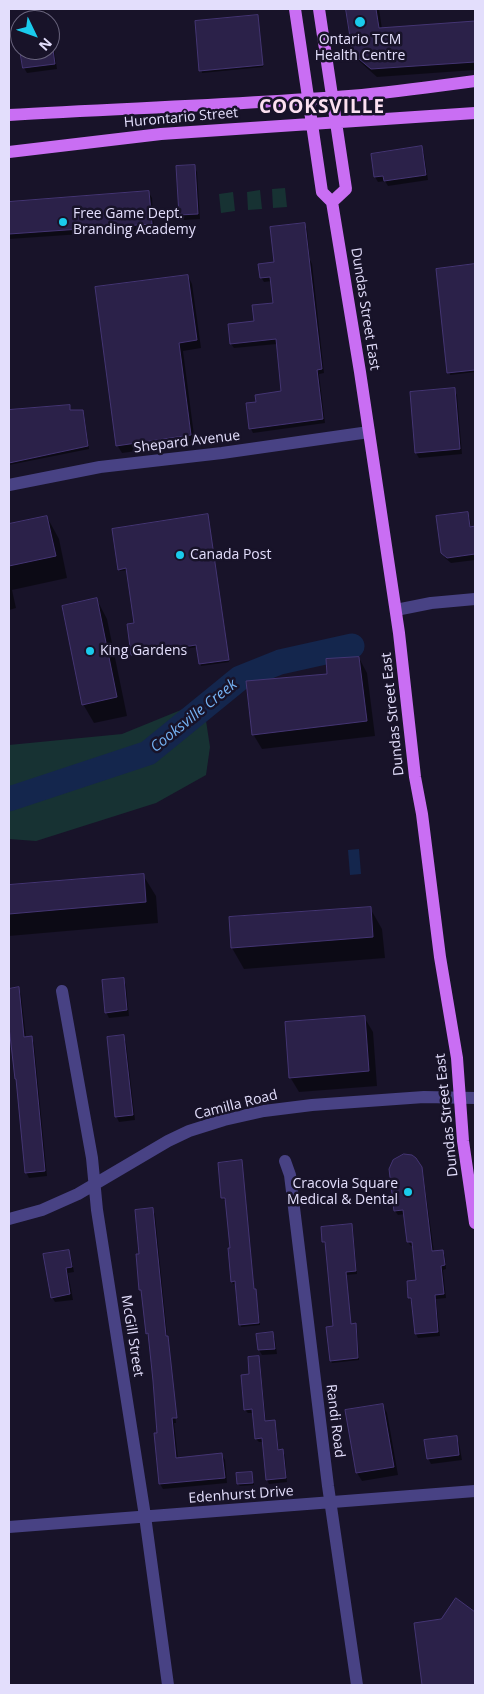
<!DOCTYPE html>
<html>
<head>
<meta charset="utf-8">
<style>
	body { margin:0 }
	#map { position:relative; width:484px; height:1694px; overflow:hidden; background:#181329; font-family:"Open Sans",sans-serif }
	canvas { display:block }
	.frame { position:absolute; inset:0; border:10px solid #e3defc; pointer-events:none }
	.north { position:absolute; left:10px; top:10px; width:50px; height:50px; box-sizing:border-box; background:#181329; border:1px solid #69647d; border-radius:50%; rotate:132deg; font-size:14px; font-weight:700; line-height:20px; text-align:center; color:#e3defc }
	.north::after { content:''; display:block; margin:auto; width:18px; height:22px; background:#1acbec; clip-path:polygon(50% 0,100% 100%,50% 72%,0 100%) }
</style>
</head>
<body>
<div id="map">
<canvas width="484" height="1694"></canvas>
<div class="frame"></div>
<div class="north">N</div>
</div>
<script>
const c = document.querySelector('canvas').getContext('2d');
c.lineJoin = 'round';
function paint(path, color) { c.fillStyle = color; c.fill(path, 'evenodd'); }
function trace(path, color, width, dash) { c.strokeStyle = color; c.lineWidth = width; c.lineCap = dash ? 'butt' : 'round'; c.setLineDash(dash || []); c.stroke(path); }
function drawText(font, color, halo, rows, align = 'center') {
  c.font = font + ' "Open Sans",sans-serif'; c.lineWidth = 5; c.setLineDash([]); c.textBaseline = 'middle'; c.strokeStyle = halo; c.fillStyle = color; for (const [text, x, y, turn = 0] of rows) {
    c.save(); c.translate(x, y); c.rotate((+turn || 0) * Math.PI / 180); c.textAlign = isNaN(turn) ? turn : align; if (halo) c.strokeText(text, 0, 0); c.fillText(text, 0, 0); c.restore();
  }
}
paint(new Path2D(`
	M285,188L287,207L273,208L272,189Z
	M260,190L262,209L248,210L247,192Z
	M233,192L235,211L221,213L219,194Z
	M203,701L210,747L206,775L156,803L36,841L9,839V745L122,734Z`), '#173233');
paint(new Path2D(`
	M359,849L361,874L350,875L348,850Z`), '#14264d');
paint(new Path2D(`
	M348,9H379L382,29L475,23V70L377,77L360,62L354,54Z
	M46,11L50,20H30L29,13Z
	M258,19L263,67L202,73L196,22Z
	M50,22L57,69L27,73L24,68L22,50H50Z
	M421,148L424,153L428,180L388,186L385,181L378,182L375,177Z
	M194,166L197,172L200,219L184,220L181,215Z
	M149,193L152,198L154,229L9,239V203Z
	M304,225L307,229L310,260L312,264L324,373L319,374L325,423L253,433L251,429L247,404L257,403L283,392L277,344L234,348L231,344L274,304L272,281L264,282L261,277L275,263Z
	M475,266V372L450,375L437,270Z
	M188,276L192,284L201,348L183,351L195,443L122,453L117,445Z
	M454,390L457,395L462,454L419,458L416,453L411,393Z
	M69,406L71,412L82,411L84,413L89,449L9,465V411Z
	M467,513L470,518L471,528H475V560L451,563L445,558L442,552Z
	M47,517L59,539L67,578L12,590L16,608L9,610V525Z
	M208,518L229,662L201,666L197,647L134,657L132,654L136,624L128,570L120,571L119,569Z
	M97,600L107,619L127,716L94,723L83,704Z
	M359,658L367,673L375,736L262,749L253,734Z
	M143,875L156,896L158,923L9,936V887Z
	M370,908L382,929L385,958L244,969L232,948Z
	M123,979L126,985L129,1016L109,1018L106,1012Z
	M18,989L21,994L26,1038L31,1037L34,1043L47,1176L29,1178L26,1172L12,1032H9V990Z
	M364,1017L373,1032L377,1086L299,1092L290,1077Z
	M123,1036L126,1042L135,1120L119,1122L116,1116Z
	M415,1159L423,1172L434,1252L442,1251L445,1255L446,1269L443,1270L446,1298L436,1299L440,1336L418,1338L416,1334L412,1302L409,1298L417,1281L414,1246H411L408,1242L405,1214L398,1215L395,1211L390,1169Z
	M241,1162L254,1290L256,1292L260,1325L241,1327L236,1283L233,1284L232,1281L231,1249L226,1200H224L223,1198Z
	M152,1209L155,1214L176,1423H174L178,1459L222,1455L225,1460L227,1483L163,1489L160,1484L158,1434L150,1338L147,1333L137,1255H140Z
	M352,1225L353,1228L357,1274L346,1275L351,1325H355L357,1327L359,1360L332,1363L331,1361L335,1327L326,1245L323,1242L322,1228Z
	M68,1252L71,1257L74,1272L68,1273L73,1300L55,1302L52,1297Z
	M272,1334L275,1339L277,1354L262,1355L259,1350L257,1335Z
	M258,1357L260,1361L266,1422L274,1421L276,1425L279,1451H282L285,1455L287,1482L269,1484L267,1480L264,1442H259L256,1439L254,1413H248L245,1410L251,1375Z
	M383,1405L387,1413L398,1475L362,1481L357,1473Z
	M456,1437L459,1443L462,1460L431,1464L428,1458Z
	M251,1473L254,1485L240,1486L238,1484Z
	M456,1600L475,1614V1685H424L415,1624L441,1620Z`), '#0007');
trace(new Path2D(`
	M9,799L148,753L240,678L280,662L352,646`), '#14264d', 25);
const building = new Path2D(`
	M346,9H376L379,28L475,21V62L371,69L353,54Z
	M258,15L263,65L199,71L195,21Z
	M20,50H53L55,64L23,68Z
	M422,146L426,175L384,181L383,176L374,177L371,154Z
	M195,165L198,214L179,215L176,166Z
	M149,191L152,224L9,234V202Z
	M305,223L322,369L317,370L323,419L249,429L246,403L256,402L255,395L281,391L276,339L230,344L228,324L254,321L252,305L273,303L270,277L260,278L258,264L274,262L270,227Z
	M475,264V370L447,373L436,269Z
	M188,275L197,340L179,343L191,435L116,446L95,287Z
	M455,388L460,449L415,453L410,392Z
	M70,405V410H83L88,446L9,463V410Z
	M468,512L470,527L475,526V554L447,558L441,553L436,516Z
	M208,514L229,660L199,664L196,645L131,655L127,624L134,623L126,568L118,570L112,529Z
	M47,516L56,556L9,566V524Z
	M97,598L117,697L82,705L62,606Z
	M359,657L367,721L252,735L246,681L327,674L326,659Z
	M144,874L146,902L9,914V885Z
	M371,907L373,937L231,948L229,917Z
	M124,978L127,1010L105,1013L102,980Z
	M19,987L24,1037L32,1036L45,1171L25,1173L16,1079H15L9,1027V989Z
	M365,1016L369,1071L289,1078L285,1022Z
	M124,1035L133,1115L115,1117L107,1037Z
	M404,1154L412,1155L416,1158L422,1167L432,1251L443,1250L445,1265L441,1266L444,1294L435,1295L438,1332L415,1334L411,1298H408L407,1281L416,1280L412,1242H407L403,1210L394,1211L389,1169L393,1160Z
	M242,1160L254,1289H256L259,1323L239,1325L235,1281L231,1282L228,1248H230L225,1198H221L218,1163Z
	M153,1208L166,1336H168L177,1418H172L176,1458L222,1453L225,1478L159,1484L154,1433H157L153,1381L148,1333L146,1334L141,1290H139L136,1254H139L135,1210Z
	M352,1224L356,1271L346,1272L351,1324L356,1323L358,1358L330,1361L326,1327L333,1326L325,1242H322L321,1227Z
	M69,1250L72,1267L66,1268L70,1294L51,1298L43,1254Z
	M273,1332L275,1349L258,1350L256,1334Z
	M259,1356L265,1421L275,1420L278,1450L283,1449L286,1478L266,1480L262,1438L255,1439L252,1409L244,1410L241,1375L249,1374L248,1357Z
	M383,1404L394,1467L356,1473L345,1410Z
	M457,1436L459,1455L427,1459L424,1440Z
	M252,1472L253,1483L237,1484L236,1473Z
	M456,1598L475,1612V1685H422L414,1623L441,1619Z`);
paint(building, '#2b2149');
trace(building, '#443573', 1);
trace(new Path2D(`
	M9,485L100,467L222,453L369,432
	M396,610L431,603L475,599
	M62,991L92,1158L97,1210L145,1516L168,1685
	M285,1161L290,1175L328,1486L357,1685
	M9,1219L42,1210L78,1194L168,1141L189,1131L224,1120L264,1111L312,1105L424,1097L475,1098
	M9,1527L475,1491`), '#484284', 12);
trace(new Path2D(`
	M295,9L322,192L332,202L360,372L399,633L415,777L422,814L440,957L457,1058L463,1141L475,1223
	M319,9L346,189L332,202
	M9,115C126,108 244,105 362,95C400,91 438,86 475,81
	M9,152L161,134L475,113`), '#c96ef3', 12);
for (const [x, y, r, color] of [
	[360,22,6,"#1acbec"],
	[63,222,5,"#1acbec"],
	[180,555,5,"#1acbec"],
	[90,651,5,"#1acbec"],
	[408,1192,5,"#1acbec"]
]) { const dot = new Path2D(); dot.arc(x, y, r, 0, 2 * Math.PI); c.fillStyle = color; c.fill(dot); trace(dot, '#181329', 2); }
drawText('14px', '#e3defc', '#181329', [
	["Ontario TCM",360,40,"center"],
	["Health Centre",360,56,"center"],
	["Free Game Dept.",73,214],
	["Branding Academy",73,230],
	["Canada Post",190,555],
	["King Gardens",100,651],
	["Cracovia Square",398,1184,"right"],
	["Medical & Dental",398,1200,"right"]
], 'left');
drawText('14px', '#e3defc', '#181329', [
	["Hurontario Street",181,118,-5],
	["Dundas Street East",365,309,81],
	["Shepard Avenue",187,442,-7],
	["Dundas Street East",393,714,-96],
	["Camilla Road",236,1105,-14],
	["Dundas Street East",447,1115,-96],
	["McGill Street",132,1336,81],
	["Randi Road",335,1421,83],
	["Edenhurst Drive",241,1495,-4]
]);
drawText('italic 15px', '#75b2f4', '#181329', [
	["Cooksville Creek",194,716,-39]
]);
c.letterSpacing = '1px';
drawText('bold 19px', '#fce0f0', '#181329', [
	["COOKSVILLE",322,108]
]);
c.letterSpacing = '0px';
</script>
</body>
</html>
